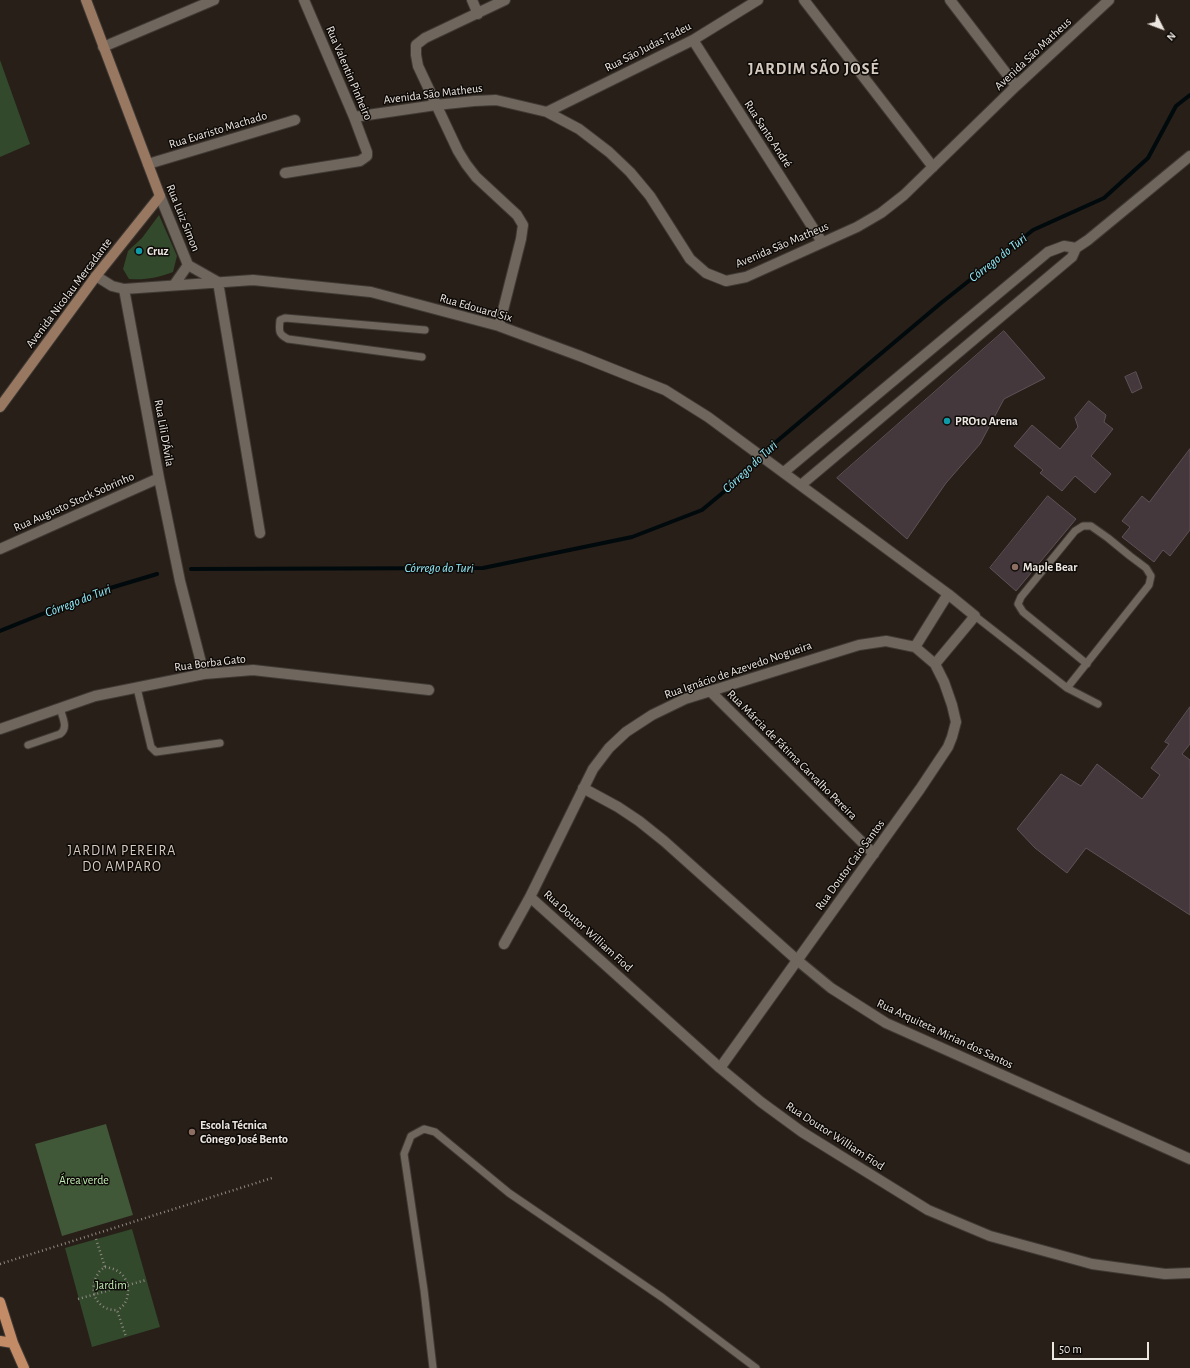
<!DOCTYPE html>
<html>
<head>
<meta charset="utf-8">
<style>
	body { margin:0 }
	#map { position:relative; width:1190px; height:1368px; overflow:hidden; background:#281f18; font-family:"Alegreya Sans",sans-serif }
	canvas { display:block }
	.north { position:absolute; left:1142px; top:8px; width:40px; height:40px; -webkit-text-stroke:3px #0e0a07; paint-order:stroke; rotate:132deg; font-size:11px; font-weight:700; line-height:16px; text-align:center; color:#ece6e1 }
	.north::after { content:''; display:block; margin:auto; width:14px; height:18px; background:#ece6e1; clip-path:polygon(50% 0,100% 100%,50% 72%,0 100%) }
	.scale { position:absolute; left:1052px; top:1342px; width:97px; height:18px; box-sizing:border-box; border:2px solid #ece6e1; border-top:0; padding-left:5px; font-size:12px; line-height:14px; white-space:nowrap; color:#ece6e1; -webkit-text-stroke:3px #0e0a07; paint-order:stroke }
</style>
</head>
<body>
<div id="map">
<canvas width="1190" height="1368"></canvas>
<div class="north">N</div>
<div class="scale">50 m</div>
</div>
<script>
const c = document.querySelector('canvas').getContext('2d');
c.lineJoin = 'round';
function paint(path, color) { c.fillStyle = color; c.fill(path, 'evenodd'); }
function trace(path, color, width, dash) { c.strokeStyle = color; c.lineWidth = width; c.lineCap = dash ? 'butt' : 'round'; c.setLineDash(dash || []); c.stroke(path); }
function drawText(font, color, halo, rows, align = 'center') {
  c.font = font + ' "Alegreya Sans",sans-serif'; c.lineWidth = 3; c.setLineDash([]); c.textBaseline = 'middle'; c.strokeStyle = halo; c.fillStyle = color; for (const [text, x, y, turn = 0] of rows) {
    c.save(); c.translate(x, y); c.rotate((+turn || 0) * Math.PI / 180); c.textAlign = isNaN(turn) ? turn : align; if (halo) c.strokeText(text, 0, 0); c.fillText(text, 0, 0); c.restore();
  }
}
paint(new Path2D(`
	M0,60L30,144L0,157Z
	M159,215L177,256L173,272C157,278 146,280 129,279L123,269L128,251L142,238Z
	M132,1229L160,1327L92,1347L65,1248Z`), '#32492c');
paint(new Path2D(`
	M106,1124L133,1215L62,1236L35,1144Z`), '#405838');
trace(new Path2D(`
	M191,569L483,568L632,537L702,510L737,481L770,447L941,303L1033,230L1104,198L1148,158L1176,106L1190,95
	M0,631L97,592L157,574`), '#000a0d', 4);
const building = new Path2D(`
	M1004,331L1045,378L1004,399L980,444L946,483L907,539L837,478Z
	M1136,372L1142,388L1132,393L1125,377Z
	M1089,401L1106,415L1104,422L1113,429L1091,456L1111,474L1095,493L1075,476L1062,491L1040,473L1043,470L1014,446L1032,425L1060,449L1078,427L1075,418Z
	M1190,449V530L1170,556L1163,550L1154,562L1122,537L1130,527L1122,521L1142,496L1149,502Z
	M1048,496L1076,519L1016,591L990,568Z
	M1190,707V744L1182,754L1190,760V915L1086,848L1067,873L1035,848L1017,829L1061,774L1081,786L1097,764L1142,799L1160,775L1151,768L1169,744L1165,742Z`);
paint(building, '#44383d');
trace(building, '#5e5257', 1);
const service = new Path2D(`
	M422,357L288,339C278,334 279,331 280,320L285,318L425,330
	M975,616L1067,688L1098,704
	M137,688L151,747L156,752L220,743
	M1067,688L1149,585L1151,576L1146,568L1130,556L1108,538L1091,526H1083L1075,531L1021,597L1018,604L1023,612L1087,664
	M28,745L60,734C69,728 62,717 60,708
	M433,1368L424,1290L404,1154L411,1136L424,1129L435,1132L509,1193L663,1298L756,1368`);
const minor = new Path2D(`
	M472,0L478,14
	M804,0L933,167
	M950,0L1016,86
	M693,40L822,242
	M103,47L214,0
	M547,112L693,40L758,0
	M354,117L436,105L474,101L496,100L547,112L579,129L609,152L630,172L650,196L690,259L706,273L726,281L746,277L857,227L881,213L904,195L1016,86L1109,0
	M148,164L295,120
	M285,173L360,161L367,156V152L354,117L304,0
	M160,196L188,265L218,282L260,533
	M96,276L112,286L124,289L253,280L371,292L499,326L580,356L665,390L708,417L948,594L975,616L935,664
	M174,285L188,265
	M124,289L159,478L180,581L204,674
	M499,326L521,239L523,225L517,215L476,177L466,164L458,151L418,66L416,55V45L425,38L505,0
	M784,472L1048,252L1064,246L1076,248
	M801,485L1072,257L1076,248L1088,240L1190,156
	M0,549L159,478
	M915,647L948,594
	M710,691L874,854
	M0,729L95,696L204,674L253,670L429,690
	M583,788L618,807L639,821L664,841L797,960L831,988L886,1023L1190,1159
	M530,897L720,1068L761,1102L802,1132L928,1210L990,1236L1092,1264L1165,1274L1190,1273
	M504,944L530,897L593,769L609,748L626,732L652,715L685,699L859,645L886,641L915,647L935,664L944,682L952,705L956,722L952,737L948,747L920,789L720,1068`);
const secondary = new Path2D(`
	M0,407L96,276L160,196L86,0`);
const primary = new Path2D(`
	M0,1302L13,1343L24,1368
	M0,1341L13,1343`);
trace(service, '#403a35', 9);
trace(minor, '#403a35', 12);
trace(secondary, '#403a35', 12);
trace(primary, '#403a35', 12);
trace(new Path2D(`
	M96,1239L105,1267C102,1269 99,1271 98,1274C87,1290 97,1311 117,1310L126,1337
	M0,1264L272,1178
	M105,1267C112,1268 119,1270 124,1277C131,1287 129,1305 117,1310
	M78,1299L146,1280`), '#918a84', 2.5, [1, 3]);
trace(service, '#6f665d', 7);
trace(minor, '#6f665d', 10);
trace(secondary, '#997862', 10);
trace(primary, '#c48b67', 10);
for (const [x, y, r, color] of [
	[139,251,4,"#0f9aa8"],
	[947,421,4,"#0f9aa8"],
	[1015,567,4,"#8d6e63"],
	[192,1132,4,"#8d6e63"]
]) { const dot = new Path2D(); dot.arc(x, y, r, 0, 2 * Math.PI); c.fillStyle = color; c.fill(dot); trace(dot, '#0e0a07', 1.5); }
drawText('12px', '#ece6e1', '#0e0a07', [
	["Rua São Judas Tadeu",648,47,-27],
	["Avenida São Matheus",1033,54,-43],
	["Rua Valentin Pinheiro",349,73,67],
	["Avenida São Matheus",433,94,-7],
	["Rua Evaristo Machado",218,130,-17],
	["Rua Santo André",768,134,57],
	["Rua Luiz Simon",183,218,68],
	["Avenida São Matheus",782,245,-23],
	["Avenida Nicolau Mercadante",69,293,-53],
	["Rua Edouard Six",476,308,16],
	["Rua Lili D'Ávila",164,433,80],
	["Rua Augusto Stock Sobrinho",74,502,-24],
	["Rua Borba Gato",210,663,-7],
	["Rua Ignácio de Azevedo Nogueira",738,670,-19],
	["Rua Márcia de Fátima Carvalho Pereira",792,755,45],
	["Rua Doutor Caio Santos",850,865,-54],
	["Rua Doutor William Fiod",588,931,42],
	["Rua Arquiteta Mirian dos Santos",945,1034,25],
	["Rua Doutor William Fiod",835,1136,33]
]);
drawText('bold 12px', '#ece6e1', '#0e0a07', [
	["Cruz",147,251],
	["PRO10 Arena",955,421],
	["Maple Bear",1023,567],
	["Escola Técnica",200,1125],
	["Cônego José Bento",200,1139]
], 'left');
drawText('12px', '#c1ecb4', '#0e0a07', [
	["Área verde",84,1180],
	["Jardim",111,1285]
]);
drawText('italic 13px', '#91ebfa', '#0e0a07', [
	["Córrego do Turi",998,258,-38],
	["Córrego do Turi",750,467,-43],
	["Córrego do Turi",439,568],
	["Córrego do Turi",78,601,-21]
]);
c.letterSpacing = '1px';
drawText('14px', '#d5cac0', '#0e0a07', [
	["JARDIM PEREIRA",122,851],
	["DO AMPARO",122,867]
]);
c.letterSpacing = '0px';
c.letterSpacing = '1px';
drawText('bold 16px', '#d5cac0', '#0e0a07', [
	["JARDIM SÃO JOSÉ",814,69]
]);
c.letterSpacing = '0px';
</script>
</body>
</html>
